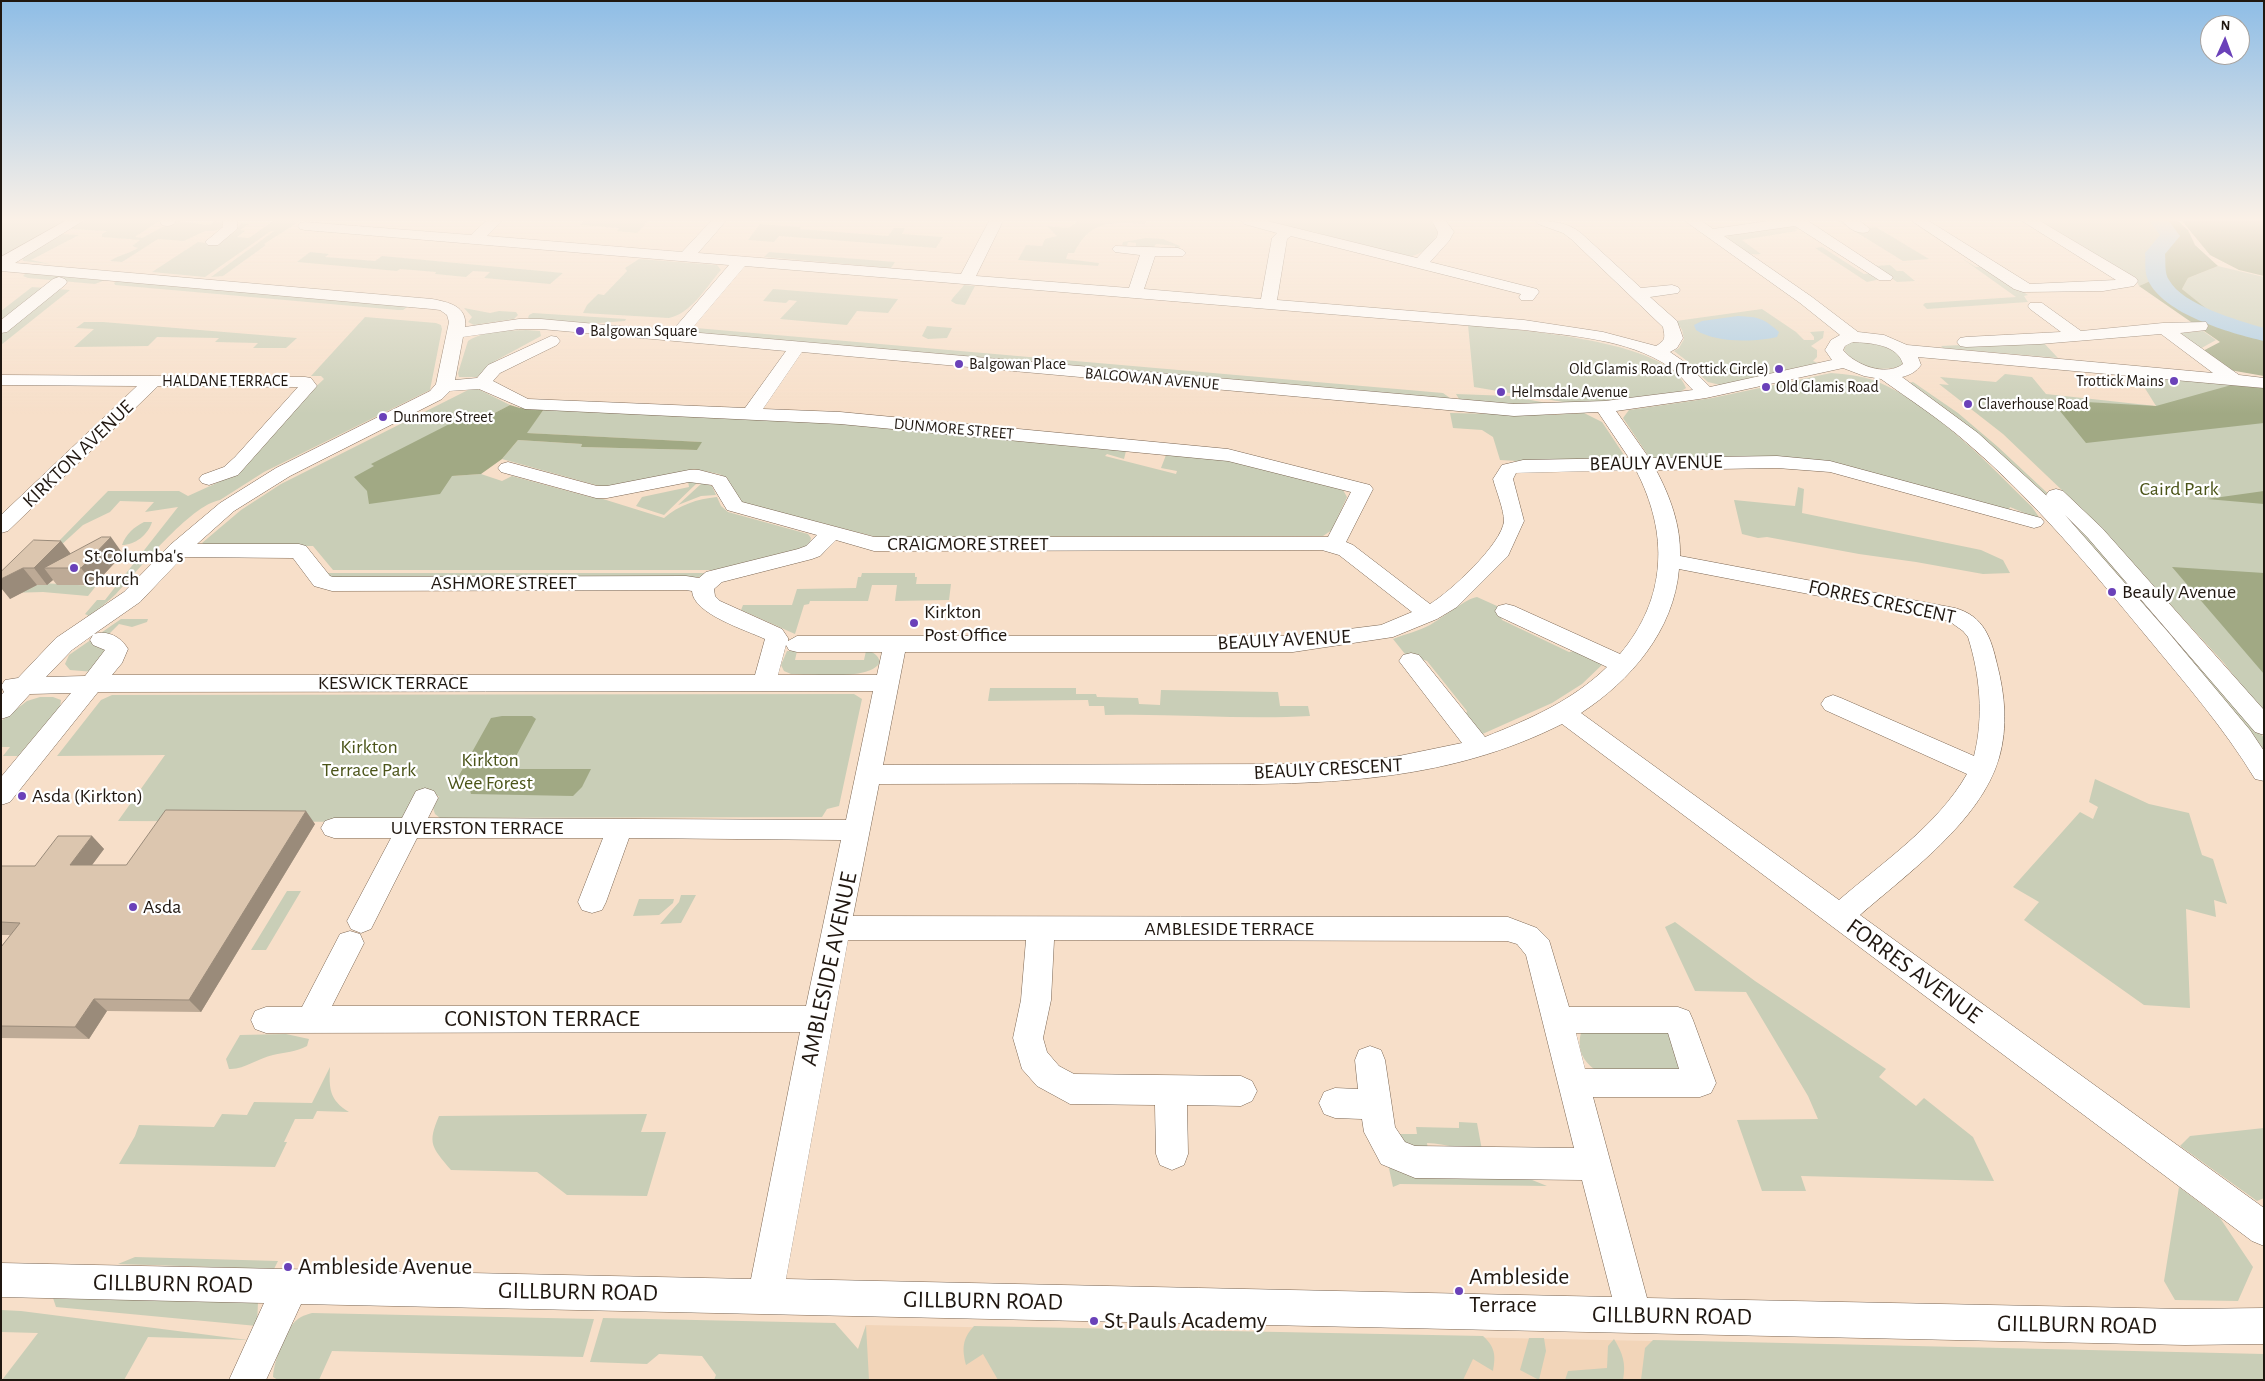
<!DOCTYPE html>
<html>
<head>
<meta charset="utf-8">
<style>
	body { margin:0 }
	#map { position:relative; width:2265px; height:1381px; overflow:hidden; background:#f7dfc9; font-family:"Alegreya Sans",sans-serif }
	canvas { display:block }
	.frame { position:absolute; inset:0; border:2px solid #201710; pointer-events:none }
	.north { position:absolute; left:2200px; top:15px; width:50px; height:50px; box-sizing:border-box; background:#fff; border:1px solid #a6a29f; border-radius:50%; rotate:2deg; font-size:14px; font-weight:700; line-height:20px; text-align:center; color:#201710 }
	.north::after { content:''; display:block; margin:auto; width:18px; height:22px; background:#6a41b9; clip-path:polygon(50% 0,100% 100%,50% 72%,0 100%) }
</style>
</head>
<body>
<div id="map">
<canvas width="2265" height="1381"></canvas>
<div class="frame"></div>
<div class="north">N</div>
</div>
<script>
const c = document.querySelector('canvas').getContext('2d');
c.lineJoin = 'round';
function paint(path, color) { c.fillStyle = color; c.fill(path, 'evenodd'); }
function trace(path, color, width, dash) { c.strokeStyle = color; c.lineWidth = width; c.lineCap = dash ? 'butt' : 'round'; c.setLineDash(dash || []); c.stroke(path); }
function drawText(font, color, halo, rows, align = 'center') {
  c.font = font + ' "Alegreya Sans",sans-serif'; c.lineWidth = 4.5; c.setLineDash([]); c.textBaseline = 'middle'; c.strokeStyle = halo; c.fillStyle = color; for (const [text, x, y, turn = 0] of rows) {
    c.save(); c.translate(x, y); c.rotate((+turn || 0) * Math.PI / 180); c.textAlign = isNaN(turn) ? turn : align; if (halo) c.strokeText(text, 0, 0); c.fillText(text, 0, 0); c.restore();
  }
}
paint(new Path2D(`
	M866,1325L1701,1342L1708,1380H848Z`), '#f2d5b9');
paint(new Path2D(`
	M1,221H69L1,258Z
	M84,221H159L135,237L142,238L168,224L179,221L209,225L215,221L223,222L222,228L214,231H205L184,241L158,239L122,262L110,261C119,255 128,254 138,248L132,246L140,240L102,237V234L107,231L70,229Z
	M273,221H300L264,244L266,245L223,276L211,277L274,231H271L205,277L152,272L198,242L217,244L236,231L241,223L249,224L240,230L245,231L237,237L249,238Z
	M584,221H648L637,233L617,231L619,228L580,225Z
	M1079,221H1146L1145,224C1110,224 1092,218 1074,253H1068L1066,259L1099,263L1098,266L1018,260L1026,245L1042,246L1045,239L1057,236L1047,226L1068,228Z
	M1267,221H1431L1438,230C1436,244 1421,255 1408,257L1327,237C1323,231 1280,227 1267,221Z
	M1815,221H1846L1859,229L1876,227L1929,259L1903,261L1838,221Z
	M2034,221H2158L2165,227L2170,236C2161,248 2156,263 2157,278L2139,286L2136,280Z
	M760,224L801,227L800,229L888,236L894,228H905L902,234L943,237L936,248L779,236L774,242L748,240Z
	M1791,226L1800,228L1795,229L1797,231L1742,240L1761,254C1748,256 1732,250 1726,237L1734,233L1739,234Z
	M62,234L79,235L31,260L50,264L23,261L22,257Z
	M1146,238L1163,239L1180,246L1179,250L1175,249V246L1156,244L1154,248L1136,246V243L1128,242L1127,246L1122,245L1123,242Z
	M1822,247L1864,274L1872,273L1881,279L1867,282L1815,248Z
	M310,252L329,254L325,257L375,261L382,256L563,273L550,284L484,278L490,272L473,271L466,277L435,274L436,272L400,269L397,271L297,262Z
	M769,252L895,262L891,268L764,257Z
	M1960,257L1976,267L1986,266L2028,295L2024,296L2028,302L1927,309L1923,305L1925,303L2016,297Z
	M639,259L717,265L721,270C706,287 692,313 669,318L583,313L587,305L598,294L604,295L627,271L625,268Z
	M1890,265L1897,271H1903L1915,281L1897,282L1874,266Z
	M2218,266L2264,277V368L2249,345L2182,289L2188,278Z
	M26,273L110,278L95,284L28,278L23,276Z
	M119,280L410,305L403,310H398L115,285L114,283Z
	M964,285L975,286L965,305L956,304L951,301C955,294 960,291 964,285Z
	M32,287L45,288L1,322V311Z
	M57,289L70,290L1,345V333Z
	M773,289L898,299L888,313L857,311L847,325L780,319L797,301L789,300L786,303L763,301Z
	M464,308L490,313L499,311L516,312L518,315L514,319L474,325L468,322L472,317Z
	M1762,309L1796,332L1804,340H1814V337L1810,332L1824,331L1823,338L1811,346L1817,350V357L1813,361L1818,363L1724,386L1708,382L1700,375V371L1674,351L1679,348L1684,339L1682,330L1676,321Z
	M533,313L626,319L625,321L586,324L532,320L528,318L529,315Z
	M365,317L436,323L441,325L442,329L430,390L264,472L220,500C190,505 138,571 116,594C108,602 98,609 89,616L85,614L97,600H105L178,507L145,512L154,502L120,501L110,512L83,525L48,557L41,583L96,586L88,596L43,592L8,593L108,491H179L188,496L221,481L237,471L309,393L324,379L321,376H311Z
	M84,322H103L297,338L286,348H253L258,343L215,342L219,338L157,337L148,346L74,347L94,329L76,328Z
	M1468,325C1513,330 1670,339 1686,388L1680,392L1591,404L1563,402L1474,387Z
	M927,326L952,328L947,338L928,339L922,336Z
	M696,328L1443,393L1450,398L1448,401L688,333Z
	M526,330L540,331L541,336L495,361L477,377H459L458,373L468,341C485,330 507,331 526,330Z
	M2203,331L2216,340L2198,350L2174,334Z
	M1856,341H1868L1893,349L1904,361L1901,366C1884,372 1851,369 1844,349L1847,344Z
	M2042,341L2058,358L1943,348L1941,346Z
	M1831,373C1846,374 1862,376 1876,381C1934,405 1988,464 2032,507L2041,520L2010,507L2009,510L1866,473L1659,460L1649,457L1623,418L1629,410L1712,398Z
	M2005,374L2032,377L2046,394L2156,406L2138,377L2264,387V714L2223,662L2087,514L2003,434L1939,384L1949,385L1940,377L1996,382Z
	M1913,382L1958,413L1998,447L2072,516L2247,715L2264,738V756L2079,533L1906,384Z
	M474,387L510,405L481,420L452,476L481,474L502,481L512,476L590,497L603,499L664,518C679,505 697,499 717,497L721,506L728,512L808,534L811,538L810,543L804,548L715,570H333L313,546H207L202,543L241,510L281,484Z
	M1456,394L1510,396L1557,405L1457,403L1459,399Z
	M544,409L833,423L1126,451L1124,459L1107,454L1105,456L1176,474L1177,471L1161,468L1166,455L1225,460L1343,490L1347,497L1332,530L1323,536L876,537L740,502L727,478L719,474L694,469L610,487L599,486L502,459L518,440L582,444L581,447L697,450L701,442L526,433Z
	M1450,413L1550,415L1584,413L1602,422L1626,458L1619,460L1534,462L1500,460L1493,437L1482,430L1453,428Z
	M688,481L698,482L664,515L636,506L642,497L689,487Z
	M702,483L712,486L716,495L701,496L678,505Z
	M1798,487L1804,489L1802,513L1981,550L2003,560L2010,573L1983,574L1916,562L1859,554L1767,537L1758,538L1742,534L1734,500L1795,506Z
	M144,522H152C148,535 135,545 122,545C126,534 134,527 144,522Z
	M323,573H716L690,579L332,580Z
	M862,573H915V577H917L916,584H951L949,600L895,601L897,585H872L868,601H810L809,604L804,605L795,634L741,610L743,605H792L797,589L856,588L858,577H861Z
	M1477,597L1497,606L1502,620L1569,652L1579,650L1605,662L1582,684L1552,703L1478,736L1465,718L1467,711L1427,661L1405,654L1393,639C1405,634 1419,631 1430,625C1442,618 1467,598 1477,597Z
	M121,619H148L147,622L132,627L119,624L108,635L105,646L108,652L94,672L70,670L65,664L69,655Z
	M787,651H797L795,660H864L866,651C873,651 878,655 880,662C871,681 811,674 791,674L784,671L781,665Z
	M990,688H1076V694H1096L1097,697L1138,698L1139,704L1160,705L1161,690L1278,692L1280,706H1308L1310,716C1242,720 1173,713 1105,715L1104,706H1089L1088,700L988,701Z
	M854,694L862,699L839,806L827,809L822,817L440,818L435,814L433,808L439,796H420L403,817L390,822L118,821L165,755L57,756L101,700L112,695Z
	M40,697H53L61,700L60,707L18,756H3L10,747H1V721L27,701Z
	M2095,779L2149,804L2189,813L2202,855L2213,859L2227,904L2214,900L2216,917L2186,909L2190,1008L2144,1005L2024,920L2039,902L2013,887L2080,812L2093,819L2098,807L2089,802Z
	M287,891H301L266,950H251Z
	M681,895H696L681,923L660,924L679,902Z
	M639,899H674L673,903L659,915L633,916Z
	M1675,922L1755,981L1886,1069L1879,1077L1916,1106L1924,1098L1973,1137L1994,1181L1801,1176L1806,1191H1762L1737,1120L1818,1119L1808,1096L1746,992L1695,991L1665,927Z
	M1589,1029L1662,1030L1671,1035L1680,1069L1601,1073C1585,1065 1576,1051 1581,1033Z
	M286,1034L309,1039L307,1046C296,1052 285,1052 273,1055C258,1058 244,1070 229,1069L226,1059L240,1035Z
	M330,1067C329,1088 329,1100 349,1112L317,1111L313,1119H295L284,1142H287L275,1167L119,1164L135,1136L139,1125L214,1127L222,1114L247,1115L254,1102L312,1103Z
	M647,1114L641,1132H666L647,1196L567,1195L537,1172L451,1170C432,1147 427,1144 439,1116Z
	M1459,1122L1477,1123L1482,1150C1463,1150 1447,1144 1427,1143L1428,1149H1410L1392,1134H1417L1416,1127L1459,1128Z
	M2264,1128V1198L2257,1201L2180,1146L2190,1136Z
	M1388,1164L1505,1169L1547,1186L1400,1184L1393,1187Z
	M2179,1187L2220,1218L2253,1267L2238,1301L2175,1300L2164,1281Z
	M135,1257L278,1261L274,1269L118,1264Z
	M53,1298L258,1302L257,1326L56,1307Z
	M1,1310L21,1311L248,1340L148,1337L124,1380H2L38,1333L1,1332Z
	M312,1313L594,1319L583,1357L332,1351L319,1380H278L273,1377C274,1361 286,1324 301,1317C304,1315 309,1314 312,1313Z
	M603,1318L835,1323L858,1349L866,1325L869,1380H714L716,1375L702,1356L659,1354L647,1364L590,1362Z
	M974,1326L1483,1336C1495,1347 1496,1355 1493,1371L1473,1359L1463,1380H998L983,1354L966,1365C962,1349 962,1339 974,1326Z
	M1529,1338H1544L1546,1351L1539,1380L1520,1370Z
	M1614,1339C1623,1354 1626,1363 1623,1380H1565L1568,1371L1607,1368L1608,1346Z
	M1653,1340L2264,1354V1380H1641L1645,1348Z`), '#c9ceb7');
paint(new Path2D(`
	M2158,221H2178L2188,230L2195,245L2218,266L2188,278L2182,289L2213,314L2264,330V376L2218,368L2199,353L2220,342L2139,286L2157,278L2155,253L2170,236L2165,227Z
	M2182,221H2264V276L2239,270L2210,255Z
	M2235,384L2264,387V423L2086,443L2051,400L2156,406Z
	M510,405L520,408L544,409L527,433L702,442L697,450L581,447L582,444L518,440L502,459L481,474L452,476L440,494L369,504L367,491L354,477L374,466L371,464L469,414L481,420Z
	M2264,491V504L2207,499Z
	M2172,567L2264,573V674Z
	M502,716H532L536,719L515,758L513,765L516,769H591L582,787L573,796L471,794L468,783H460L457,779L491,718Z`), '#a1a984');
paint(new Path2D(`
	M1738,316C1759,317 1763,318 1779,332L1777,337C1755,342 1715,343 1696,330L1694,325L1702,321Z`), '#a7cbe4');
paint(new Path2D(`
	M2149,221H2169L2180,236L2165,254C2166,262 2164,273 2169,280C2183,305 2237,320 2264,328V341C2230,333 2163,314 2148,280C2144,272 2146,261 2145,253L2160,235Z`), '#a7cbe4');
const minor = new Path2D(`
	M65,221H83L15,263L432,299C448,302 468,306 465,327L519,319H541L672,331L729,265L305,230L300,229L298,226L300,223L305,222L471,235L486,221H502L487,236L682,252L711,221H726L698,253L961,274L989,221H1003L976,276L1129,288L1140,255L1115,252L1112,249L1115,246L1178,248L1183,250L1186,253L1183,256H1155L1144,289L1261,299L1272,238L1277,233L1244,224L1242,221H1267L1417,258L1437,237L1438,232L1432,221H1446L1454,232L1449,241L1430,262L1537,289L1539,292L1533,300H1521L1519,297L1521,294L1291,236L1287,239L1277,300L1524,320L1603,332L1656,346C1666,340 1665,338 1663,327L1571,239L1563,233L1538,224L1536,221C1553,221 1567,222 1581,233L1641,288L1672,285L1678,287L1680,290L1678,293L1650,297L1677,321L1683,338L1677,348L1670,352L1686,363L1710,387L1832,360L1825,350L1831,340L1840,335L1800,303L1685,221H1702L1713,229L1767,221H1808L1893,277L1891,280H1879L1795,226L1724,236L1812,297L1858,332L1884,335L1907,345L2213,373L2161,334L2040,344L1966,347L1960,346L1957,342L1960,338L1966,337L2061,332L2030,309L2028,306L2030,303H2042L2081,331L2163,323L2206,322L2208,326L2206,330L2180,333L2239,375L2264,378V388L1918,357L1921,365C1916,372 1910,375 1902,377L1978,433L2048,497L2046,495L2049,491L2056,489L2063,491L2102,528L2264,710V735L2255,732L2088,538L2065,515L2168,632L2250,730L2264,751V781L2255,779C2224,728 2185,683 2147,637C2091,569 2034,500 1966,442C1940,419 1910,400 1881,379L1864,376L1843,368L1706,398L1616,411L1649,458L1777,456L1830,461L2041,518L2044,522L2041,526L2034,528L1830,472L1777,468L1656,470C1670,496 1681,526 1680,556L1955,608C1984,616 1991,638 1997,664C2005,695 2008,727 1999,758C1981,821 1907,874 1860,915L2264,1208V1246L2252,1241L1562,724C1429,791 1289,784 1144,784C1056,783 967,784 879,784L853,916L1508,917L1537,928L1549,940L1569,1007H1678L1689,1011L1693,1020L1716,1083L1711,1093L1700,1097H1593L1647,1298L2185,1309L2264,1308V1344L2185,1345L301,1304L266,1380H229L264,1303L1,1297V1263L751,1279L800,1032L266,1033L255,1029L251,1020L255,1011L266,1007H302L340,934L350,931L360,934L364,943L332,1006H806L841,840L629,838L606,902L602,910L592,913L582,910L578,902L603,838H417L371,929L361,933L351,929L347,921L391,838H334L325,835L321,828L325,821L334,818H402L416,791L425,788L434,791L438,798L428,818L846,820L873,691L98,692L10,802L1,805V777L71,693L30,694L10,716L1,719V695L4,692L1,686L5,680L18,678L56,638L124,592L170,545L220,503L276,468L430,391L436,384L449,322L447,315L440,310L432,309L1,271V257ZM745,266L1524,330C1571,336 1628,339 1668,366C1678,372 1685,382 1693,390L1605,401L1514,404L689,332ZM519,329H541L786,351L745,408L528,399L493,381L500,373L557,345L560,341L557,337L551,336L488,365L477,378L455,380L463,337ZM1853,342C1870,343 1897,344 1903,364C1886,377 1855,365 1843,350L1845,346ZM802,352L1514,416L1598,412L1629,458L1523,460L1502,465L1493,479C1496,490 1504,510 1504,521C1502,544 1450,592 1430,604L1353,545L1346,542L1373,489L1370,485L1228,449L840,412L763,409ZM479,389L525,409L840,424L1228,461L1351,492L1328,537H874L742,502L726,477L699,470H689L607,486H597L508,462L501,464L498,468L501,472L596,498H607L689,482L712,485L727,510L817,535L806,546L798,549L706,572L699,578L686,576L333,577L330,576L306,546L299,544H197L234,511L290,476L442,399L450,391ZM1636,470C1669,534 1667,598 1620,654L1514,606L1506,604L1498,606L1495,611L1498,616L1607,667C1572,701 1530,719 1485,737L1419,655L1411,653L1403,655L1399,661L1462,743L1394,757L1293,764L883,765L905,652H1293L1393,637L1437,619L1457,607L1508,556L1524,521L1513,479L1516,473ZM836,540L874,551L1322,550L1339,555L1412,612L1381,625L1293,636H797L788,641V638L782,629L720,601L715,596L714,589L722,582L812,559L820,556ZM183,557L293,558L314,586L332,591L686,590L692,591C693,614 746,630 765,639L755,675H112L122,663L128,649C121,637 108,630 94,634L140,602ZM1679,569L1949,621L1963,631L1968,637C1980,675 1984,717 1974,756L1841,698L1833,695L1825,698L1821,704L1825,710L1967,774C1938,825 1883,862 1839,900L1581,713C1630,681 1674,631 1679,569ZM93,635L90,640L93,645L105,650L85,676L46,677L72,650ZM786,645L789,650L797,652H882L877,675H778ZM848,940H1026L1021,1000L1013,1038L1022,1069L1037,1086L1070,1104L1155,1105L1156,1154L1160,1165L1172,1170L1184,1165L1188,1154L1187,1105L1241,1106L1252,1101L1257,1091L1252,1081L1241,1076L1074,1074L1059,1066L1047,1052L1043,1038L1051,1000L1054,940L1507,941L1517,944L1526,955L1574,1148L1415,1146L1405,1142L1395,1127L1385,1060L1381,1050L1370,1046L1359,1050L1355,1060L1358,1089L1335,1088L1324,1092L1319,1103L1324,1114L1335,1118L1362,1119L1364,1132L1381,1164L1415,1178L1582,1180L1612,1297L786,1279ZM1576,1033H1668L1679,1069H1585Z
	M160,221H176C173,226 168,227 162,225Z
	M223,221H237V229L218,245H208L205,242L223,227Z
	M1843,221H1860L1870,229L1868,232C1859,235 1848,229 1843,221Z
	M1912,221H1929L2030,284L2116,280L2022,221H2040L2136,278L2138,281L2134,286L2103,291L2023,292L2014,289Z
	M59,277L65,279L67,282L65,285L7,332L1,333V320L53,279Z
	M1,375L305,377L311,378L317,386L238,475L209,485L202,483L199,479L202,475L224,467L235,457L298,387L158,386L8,531L1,533V515L137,386L1,385Z`);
trace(minor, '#7b6653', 1);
paint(minor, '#fff');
paint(new Path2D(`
	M71,554H123L94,585H57L53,580L47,585H37L10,599L1,572Z
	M315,824L201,1012L107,1011L89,1039L1,1038V947L10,935H1V866H35L92,836L104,849L92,865H126Z`), '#bdaa96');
paint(new Path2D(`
	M111,537L123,554L94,585L81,568Z
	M61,541L74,558L44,568L53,580L47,585L34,568Z
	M23,568L37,585L10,599L1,588V579Z
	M306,811L315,824L201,1012L189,1000Z
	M92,836L104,849L83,877L70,865Z
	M94,999L107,1011L89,1039L75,1027Z`), '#9a8b7a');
const building = new Path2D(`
	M102,537H111L81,568H44Z
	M34,540L61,541L34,568H23L1,579V572Z
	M166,810L306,811L189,1000L94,999L75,1027L1,1026V947L20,923L1,922V866H35L58,836H92L70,865H126Z`);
paint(building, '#dcc6af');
trace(building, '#9a8b7a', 1);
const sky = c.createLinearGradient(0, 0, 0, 414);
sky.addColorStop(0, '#8ebde6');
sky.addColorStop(0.53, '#fbf1e7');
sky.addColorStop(1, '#fbf1e700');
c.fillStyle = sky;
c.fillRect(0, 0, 2265, 414);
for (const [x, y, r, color] of [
	[580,331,5,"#6a41b9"],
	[959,364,5,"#6a41b9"],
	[1779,369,5,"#6a41b9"],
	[2174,381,5,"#6a41b9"],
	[1766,387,5,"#6a41b9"],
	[1501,392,5,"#6a41b9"],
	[1968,404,5,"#6a41b9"],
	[383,417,5,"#6a41b9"],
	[74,568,5,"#6a41b9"],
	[2112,592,5,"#6a41b9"],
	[914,623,5,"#6a41b9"],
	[22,796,5,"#6a41b9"],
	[133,907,5,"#6a41b9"],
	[288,1267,5,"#6a41b9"],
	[1459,1291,5,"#6a41b9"],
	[1094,1321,5,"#6a41b9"]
]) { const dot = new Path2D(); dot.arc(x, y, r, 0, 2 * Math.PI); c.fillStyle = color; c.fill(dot); trace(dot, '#fff', 2); }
drawText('16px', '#201710', '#fff', [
	["Balgowan Square",590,331],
	["Balgowan Place",969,364],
	["Old Glamis Road (Trottick Circle)",1769,369,"right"],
	["Trottick Mains",2164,381,"right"],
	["Old Glamis Road",1776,387],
	["Helmsdale Avenue",1511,392],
	["Claverhouse Road",1978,404],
	["Dunmore Street",393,417]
], 'left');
drawText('16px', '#201710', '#fff', [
	["BALGOWAN AVENUE",1152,379,5],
	["HALDANE TERRACE",225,381],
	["DUNMORE STREET",954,429,5]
]);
drawText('20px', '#201710', '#fff', [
	["KIRKTON AVENUE",78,454,-44],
	["BEAULY AVENUE",1656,463,-1],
	["CRAIGMORE STREET",968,544],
	["ASHMORE STREET",504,583],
	["FORRES CRESCENT",1882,602,12],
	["BEAULY AVENUE",1284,640,-3],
	["KESWICK TERRACE",393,683],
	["BEAULY CRESCENT",1328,769,-3],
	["ULVERSTON TERRACE",477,828],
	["AMBLESIDE TERRACE",1229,929]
]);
drawText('20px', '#4b5419', '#fff', [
	["Caird Park",2179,489],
	["Kirkton",369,747],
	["Terrace Park",369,770],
	["Kirkton",490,760],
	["Wee Forest",490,783]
]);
drawText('20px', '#201710', '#fff', [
	["St Columba's",84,556],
	["Church",84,579],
	["Beauly Avenue",2122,592],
	["Kirkton",924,612],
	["Post Office",924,635],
	["Asda (Kirkton)",32,796],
	["Asda",143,907]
], 'left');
drawText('24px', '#201710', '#fff', [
	["AMBLESIDE AVENUE",829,969,-78],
	["FORRES AVENUE",1914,971,36],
	["CONISTON TERRACE",542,1019],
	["GILLBURN ROAD",173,1284,1],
	["GILLBURN ROAD",578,1292,1],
	["GILLBURN ROAD",983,1301,1],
	["GILLBURN ROAD",1672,1316,1],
	["GILLBURN ROAD",2077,1325,1]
]);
drawText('24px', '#201710', '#fff', [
	["Ambleside Avenue",298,1267],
	["Ambleside",1469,1277],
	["Terrace",1469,1305],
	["St Pauls Academy",1104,1321]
], 'left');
</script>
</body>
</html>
